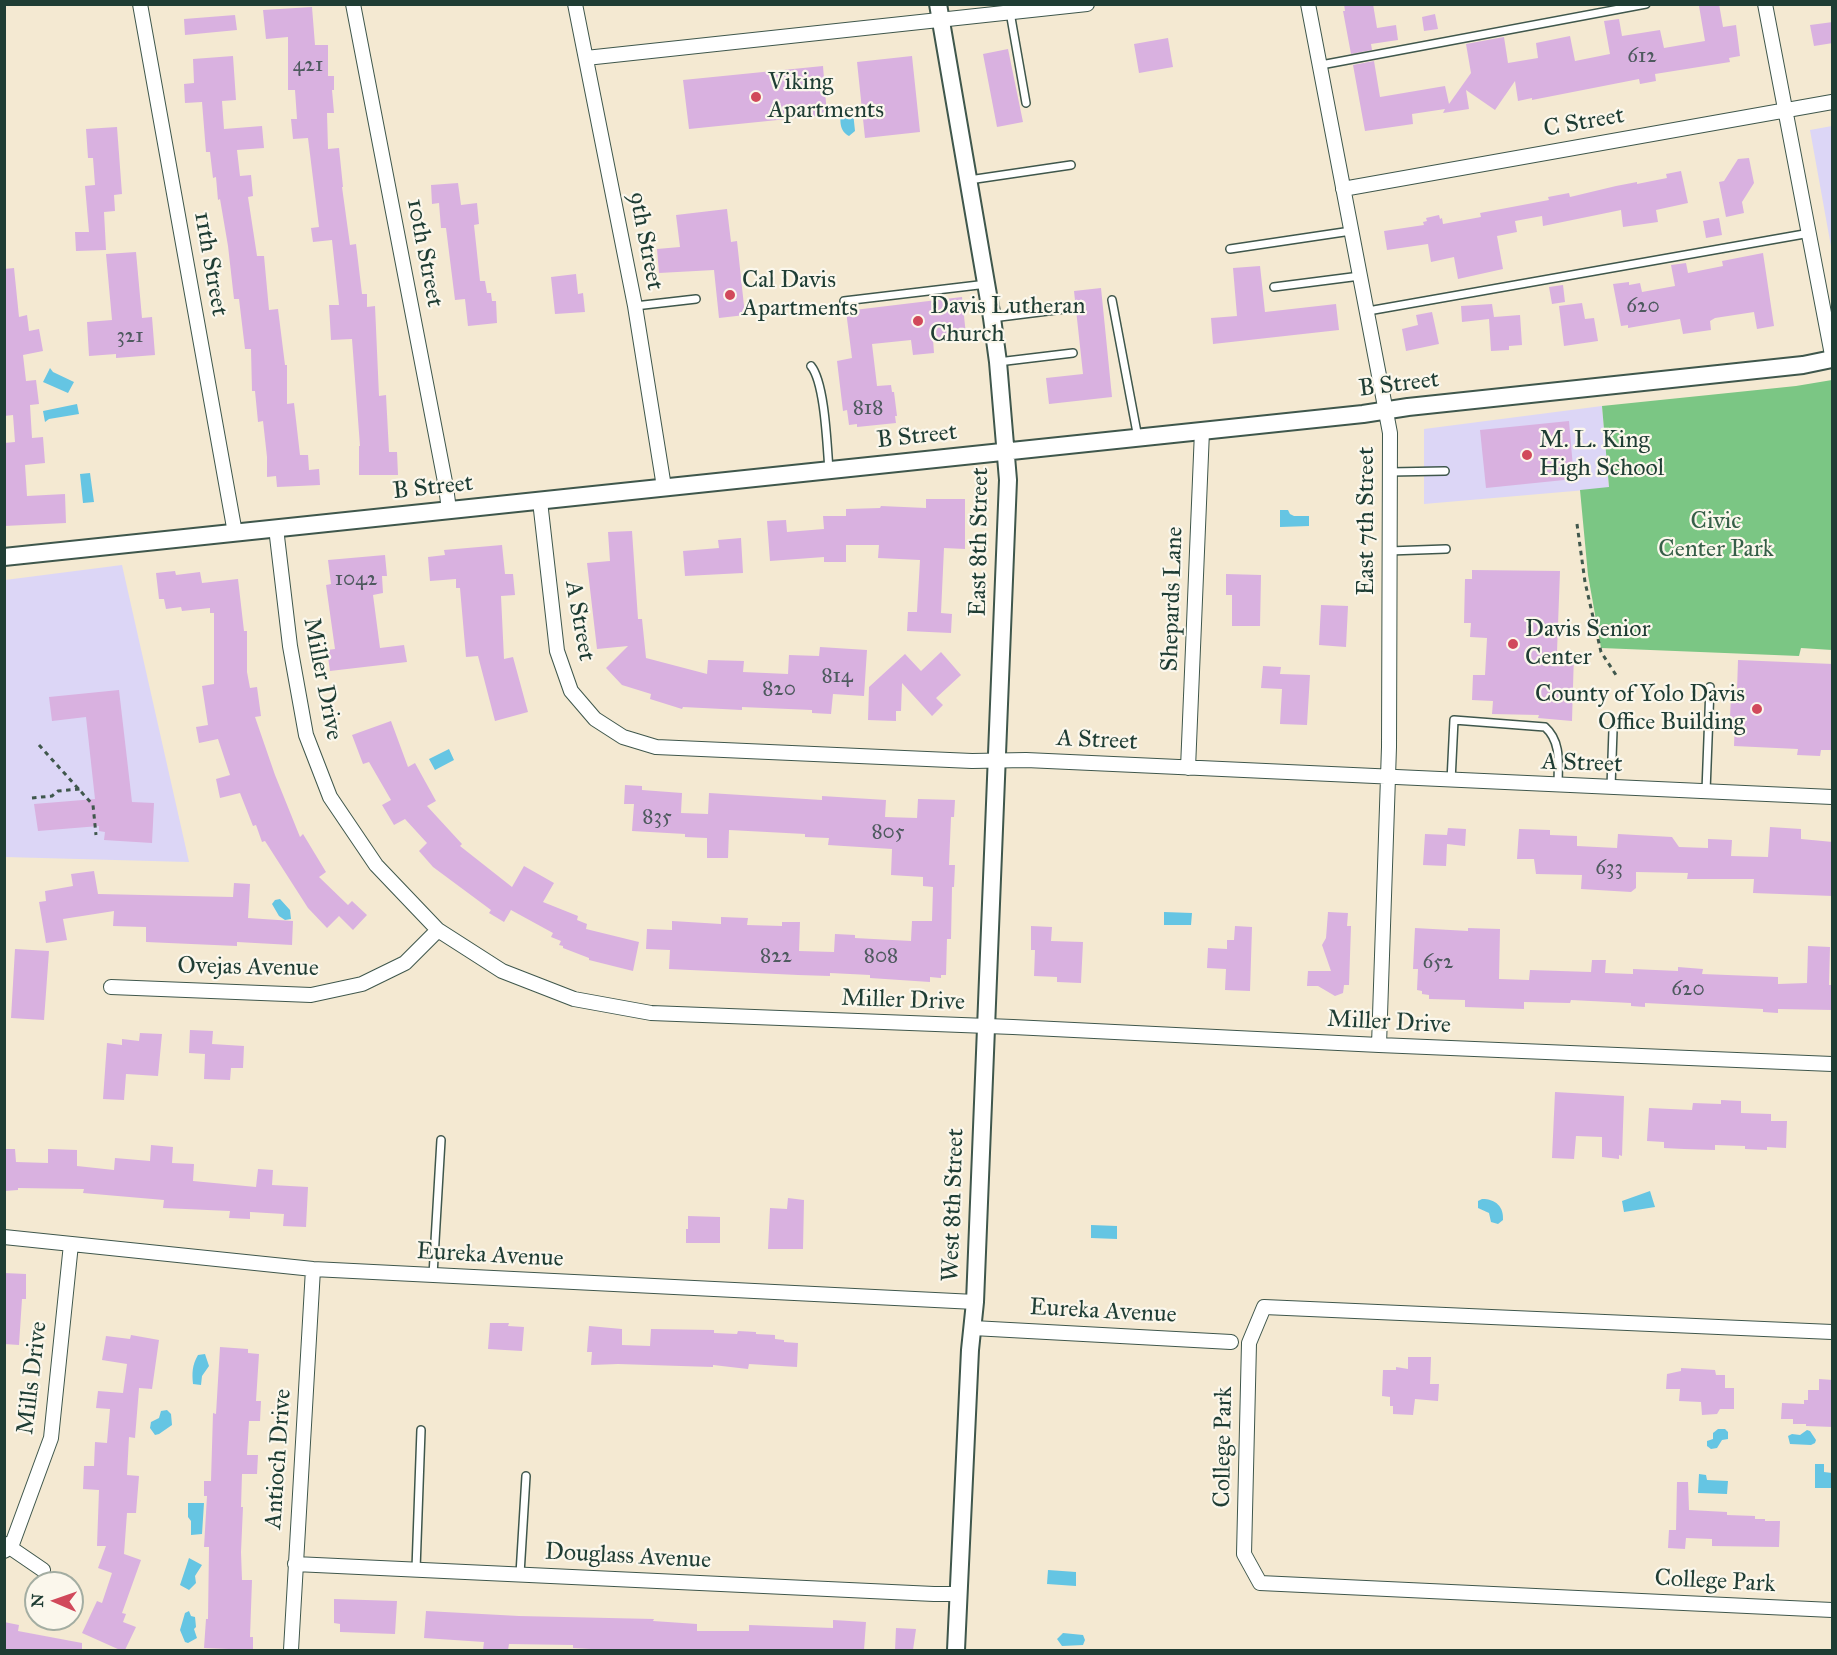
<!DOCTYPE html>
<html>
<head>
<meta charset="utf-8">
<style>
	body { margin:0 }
	#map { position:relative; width:1837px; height:1655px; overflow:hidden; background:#f4e9d2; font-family:"IM FELL Great Primer",serif }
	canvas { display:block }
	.frame { position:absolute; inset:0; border:6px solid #1f3d34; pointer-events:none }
	.north { position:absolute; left:24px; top:1571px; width:60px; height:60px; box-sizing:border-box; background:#fbf7ec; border:2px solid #a3ada2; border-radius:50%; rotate:272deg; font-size:16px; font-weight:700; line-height:24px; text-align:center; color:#1f3d34 }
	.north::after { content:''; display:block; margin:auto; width:21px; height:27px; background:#d1495b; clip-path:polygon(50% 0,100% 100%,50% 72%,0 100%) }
</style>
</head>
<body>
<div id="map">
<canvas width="1837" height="1655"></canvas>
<div class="frame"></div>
<div class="north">N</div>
</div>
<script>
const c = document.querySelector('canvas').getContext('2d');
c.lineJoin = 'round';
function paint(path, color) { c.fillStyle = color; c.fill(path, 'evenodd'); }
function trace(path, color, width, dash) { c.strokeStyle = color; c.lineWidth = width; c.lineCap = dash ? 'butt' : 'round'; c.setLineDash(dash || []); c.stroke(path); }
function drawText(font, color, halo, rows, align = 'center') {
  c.font = font + ' "IM FELL Great Primer",serif'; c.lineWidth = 4.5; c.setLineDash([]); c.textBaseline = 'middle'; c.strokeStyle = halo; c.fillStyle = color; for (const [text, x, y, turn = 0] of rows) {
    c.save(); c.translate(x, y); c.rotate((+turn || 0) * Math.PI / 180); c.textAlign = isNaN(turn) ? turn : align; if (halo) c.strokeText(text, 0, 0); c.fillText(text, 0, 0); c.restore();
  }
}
paint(new Path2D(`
	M1832,126V252L1810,130Z
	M1602,406L1609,488L1424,504V429Z
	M122,565L189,862L5,857V580Z`), '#dcd6f6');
paint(new Path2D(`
	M1832,380V650L1801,648L1799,656L1601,648L1588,575L1580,490L1609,487L1602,406L1796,386Z`), '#7bc684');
paint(new Path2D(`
	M845,108L853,112L855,131L849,136C839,131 840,120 841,111Z
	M50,368L53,372L74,382L68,393L43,382Z
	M77,404L79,414L49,419L45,422L43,411Z
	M90,473L94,502L83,503L80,474Z
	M1280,510H1288L1290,514L1294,516H1309V526L1280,527Z
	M449,749L454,760L435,770L429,759Z
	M280,899L290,910L291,919L285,920L279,916L272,904L275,900Z
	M1164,912L1192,913L1191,925H1164Z
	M1650,1191L1655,1207L1624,1212L1622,1201Z
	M1482,1199C1496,1199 1504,1207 1503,1220L1498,1224L1491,1222L1489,1213L1478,1208V1201Z
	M1091,1225L1117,1226V1239L1091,1238Z
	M205,1354L209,1366L202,1376L201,1385L193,1384C192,1373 192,1365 198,1355Z
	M167,1410L171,1414L172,1425L159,1434L155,1435L150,1428L151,1422L159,1418L161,1411Z
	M1718,1429H1725L1728,1432V1439L1722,1440L1717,1448L1711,1449L1707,1446V1441L1713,1439V1433Z
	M1807,1430L1810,1431L1816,1440L1815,1443L1811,1445L1790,1444L1788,1436L1792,1434L1800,1435Z
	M1815,1464H1824V1472L1832,1473V1488H1815Z
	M1699,1474L1706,1475L1707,1480L1728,1481L1727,1494L1698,1493Z
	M188,1503H204L202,1534L191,1535V1521L188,1517Z
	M189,1558L202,1565L195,1576L196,1583L189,1590L180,1585Z
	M1048,1570L1076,1572V1586L1047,1584Z
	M189,1611L191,1616L195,1617L196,1627L194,1629L197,1638L188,1643L185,1642L180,1630L185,1613Z
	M1063,1633L1083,1635L1085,1640L1083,1645L1062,1646L1057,1639Z`), '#65c5e3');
paint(new Path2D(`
	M1344,4H1373L1377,28L1396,25L1398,40L1371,44L1372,50L1351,54L1343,11H1345Z
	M1708,4H1719L1723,27L1736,25L1740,56L1729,58L1730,62L1655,74L1656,81L1640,84L1639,79L1532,100V98L1518,101L1515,81L1495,110L1466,90L1469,109L1443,113L1445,109L1412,114L1413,124L1365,131L1353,65L1374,61L1380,97L1445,86L1449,104L1471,73L1466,44L1504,37L1508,63L1538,58L1536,43L1570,36L1575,61L1610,54L1604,21L1619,19L1622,36L1660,30L1664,48L1705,41L1699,6Z
	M312,7L315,45H328V76H334V90H332L334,113H327L328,149L339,148L343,187H342L350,245L356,244L362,294H367V307L375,306L379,396L386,395L389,452H397L398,475H359V446H360L352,339L331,340L329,305H339L332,240L313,242L311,228L319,227L308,138L293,139L291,119H297L295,90H288V37L266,39L263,10Z
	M1435,14L1438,29L1424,31L1422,17Z
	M235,15L237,30L185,35L184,19Z
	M1833,22V43L1814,46L1810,25Z
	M1168,38L1173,67L1139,73L1134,44Z
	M1008,49L1023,122L997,127L983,54Z
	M233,56L236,100L222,101L224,129L262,126L264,148L237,150L240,176L251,175L253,196L248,197L257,256H264L269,310L278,309L285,365H287V404L294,403L300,455H308L309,470L319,469L320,485L277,487L276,476L267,477V457L263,421L258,422L255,391H252L251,349H245L239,299H234L228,246L220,199L218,200L216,177L213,178L210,152H206L202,102L185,103L184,84L194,83L193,59Z
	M912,56L920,132L865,138L857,62Z
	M823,66L827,115L689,129L683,80Z
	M117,127L122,194L114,195L115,211L104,212L106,250L76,251L75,232H89L85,186L95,185L93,158H88L86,129Z
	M1749,158L1754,183L1742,202L1744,213L1726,217L1719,182L1724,181L1738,159Z
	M1681,171L1688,203L1656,210L1658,222L1623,227L1621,210L1543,226L1542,216L1515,221L1517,232L1497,236L1503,269L1458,279L1454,257L1431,262L1428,244L1387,250L1384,231L1424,225L1423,222L1427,221L1426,218L1439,215L1440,219L1442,218L1443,224L1481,217L1480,213L1549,200L1548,197L1569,193L1570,197L1616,186L1637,182V184L1667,178L1666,174Z
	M458,183L461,205L477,203L479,224L474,225L480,281H485L487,293H491L492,301H496L497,323L468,326L465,299L455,300L446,228H441L439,203L432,204L431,185Z
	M727,209L731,242L737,241L745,315L719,318L714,270L659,273L657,249L680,247L676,215Z
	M1719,218L1722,235L1706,238L1703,221Z
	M136,252L142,318L152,317L155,355L116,358V354L89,356L87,322L112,320L106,254Z
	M1763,253L1774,326L1757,329L1754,312L1715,318L1710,321L1711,330L1683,334L1680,319L1628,328V325L1621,326L1613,284L1629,282V285L1640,283L1642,292L1675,286L1671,265L1686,263L1688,273L1723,266L1722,261Z
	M1260,266L1265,312L1336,304L1339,330L1213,344L1211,318L1237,316L1233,268Z
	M14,268L19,317L27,315L29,331L39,329L43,351L23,355L26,381L36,380L39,404L30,405L32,438L43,437L45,463L25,465L27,496L65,494L66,523L4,526V443L15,442L13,415L4,416V269Z
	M576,274L578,294L583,293L585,312L555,314L551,277Z
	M1563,285L1565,302L1552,304L1549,287Z
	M1101,288L1112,397L1049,404L1046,378L1083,374L1074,291Z
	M962,297L966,335L933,339L934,353L913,355L911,340L872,344L877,386L891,385L892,392H894L897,416H895L896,423L857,427V424L849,425L847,410L843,411L837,361L852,358L846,311Z
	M1582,303L1585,319L1594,318L1598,341L1564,346L1559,306Z
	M1492,304L1494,317L1520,315L1522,345L1509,346V350L1491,351L1489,319L1462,322L1461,306Z
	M1432,312L1439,344L1406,351L1402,329L1418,325L1416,315Z
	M1569,421L1574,479L1486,488L1480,430Z
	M926,499H965V549L944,548L941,613L952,614L951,633L907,631L908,612H917L920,560L878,558L879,545H846V562H824V557L770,561L767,521L786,520L787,532L824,529L823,516H846V509L880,508L881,506L926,508Z
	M632,531L638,619H642L646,658L707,674L708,660L744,661L743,672L788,674L789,655L819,656L820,647L867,650L864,696L833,694L831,714L812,713V710L742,707V710L683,707L682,709L650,699L651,694L622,685L606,668L628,646L597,649L587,563L610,561L608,532Z
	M741,538L743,573L685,576L683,551L719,548L718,540Z
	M502,545L505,574H513L515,595L501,596L504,659L513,657L528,712L495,721L478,656L466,657L460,588H456V579L430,581L428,557L445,555L444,550Z
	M385,555L387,576H382L383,593L373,595L380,648L404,645L407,662L330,671L327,650L335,649L326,585L331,584L328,560Z
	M1472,570L1560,571L1557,652L1574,653L1572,721L1538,718L1539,715L1492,714L1493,701L1472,700L1473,675H1485L1487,638L1470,637L1471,623H1464L1465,579H1472Z
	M175,571L176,575L200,572L202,583L238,579L244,631H247V672L250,688L257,687L261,716L255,717L275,775L300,837L303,834L326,872L319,877L348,905L352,901L367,915L353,930L339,916L327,928L308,908L265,841L262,842L256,825L253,826L240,793L220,798L216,779L230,775L218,739L199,743L196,727L208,725L202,686L214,684V613H210V608L182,611L181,607L166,609L164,599H159L156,573Z
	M1226,574L1261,575L1260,626H1232V595H1226Z
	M1321,605L1348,606L1346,647L1319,645Z
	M941,652L961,675L936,698L943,705L932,716L902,683L901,711H896V721L868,720L869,687L905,654L921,671Z
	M1738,660L1833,664V750H1821L1820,756L1797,755L1798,749L1734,746L1735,720L1730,719L1731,691H1737Z
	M1263,666L1281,667L1280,674L1310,675L1307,725L1280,724L1282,689L1261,688Z
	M119,690L132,802L154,803L152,843L104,840L105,832L99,831V826L38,831L34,804L95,799L86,717L52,721L49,697Z
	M391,721L408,767L415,763L436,801L427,806L462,844L460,846L512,887L524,866L554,883L543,902L578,916L577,920L587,924L586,929L639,942L633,971L589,960V958L563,948V946L559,945L561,941L551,937L553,933L511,910L504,922L489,913L491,910L433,867L419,851L427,843L405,819L394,825L382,805L391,800L369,762L363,764L352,735Z
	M625,785L642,786V790L682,793L681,813L708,814L709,793L822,800V796L886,800L885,817L917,818L918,799L955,800L954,817H951L949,865H955L954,887H952L951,939H947L946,975H941V978L930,977V982L870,978V975L830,973V976L798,975L669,969L670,950L646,949L647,929L672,930V921L721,924V917L748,918L747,925L782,926V922H800L799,951L834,952L835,934L855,935V938L911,941L912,921H932L933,887L923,886V877L891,875L892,849L828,845L829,838L805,837V834L729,830L728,858H707V838L685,837V834L632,831L634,804H624Z
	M1770,827L1801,829V839L1833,842V896L1753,893L1754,879H1687L1688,873L1636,872V888L1631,892L1581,889L1582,875L1536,874L1534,859H1517L1519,829L1550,830V835L1577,836V846L1617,848L1618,834L1672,837L1679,847L1708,848V839L1732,840L1731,856L1768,857Z
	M1448,828L1466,829L1465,846L1447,844L1446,866L1423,865L1425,834L1447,835Z
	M94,871L98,894L233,897L234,883L250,884L248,918L293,921L292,945L237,942V946L146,942V927L113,926L114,911L63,919L67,940L46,943L39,902L46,901L45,891L73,886L71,874Z
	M1328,912L1348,913L1347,926H1351L1349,985H1344L1343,993L1335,996L1318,986H1307L1308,971H1331L1322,945L1326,938Z
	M1031,926L1052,927L1051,941L1083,942L1081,983L1057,982V977L1034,976L1035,950H1031Z
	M1235,926L1252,927L1250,991L1225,990L1226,969L1207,968L1208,948L1227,949V940H1234Z
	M1415,928L1468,931V928L1500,929L1499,979L1529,980L1530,970L1591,972L1592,960H1606L1605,973L1633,974V969L1678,971V967L1703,969L1702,974L1778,977V984L1807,983L1808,946L1830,947L1829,985H1833V1010L1778,1009V1013L1763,1012V1009L1645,1003V1007L1631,1006V1003L1571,1000L1570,1003L1524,1002V1009L1465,1007V1000L1429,999V995L1422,994V991L1417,990L1418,969H1413Z
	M15,949L49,951L44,1020L11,1018Z
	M190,1030L213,1031L212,1044L244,1046L243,1068H231L230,1080L204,1079L205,1054L189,1053Z
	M140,1033L162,1034L158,1076L126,1074L124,1100L103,1099L107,1043L122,1045V1039L139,1041Z
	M1555,1092L1624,1096L1622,1156L1619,1155V1159L1602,1157V1137L1576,1136L1574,1159L1552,1158Z
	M1721,1100L1741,1101V1113L1771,1114V1121H1787L1786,1148L1767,1147V1150L1745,1149V1146L1715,1145V1150L1684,1149L1664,1148V1142L1647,1141L1649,1108L1692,1110L1693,1103L1721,1104Z
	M151,1145L173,1147L172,1163L194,1164L193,1181L256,1187L258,1169L273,1170L272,1185L308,1187L306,1227L283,1226L284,1214L250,1212V1219L229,1218L230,1211L163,1208L164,1200L83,1193L84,1189L18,1188V1190L4,1191V1149H15L16,1162L48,1163V1149L77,1150V1166L114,1170L115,1158L150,1161Z
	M788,1198L804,1200L803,1249H768L770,1208L787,1209Z
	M688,1216L720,1217V1243H686V1229H688Z
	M4,1273L26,1274V1299H22L19,1345L4,1344Z
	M490,1323H509L508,1326L524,1327L522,1351L488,1349Z
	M589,1326L622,1329V1345L650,1346L651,1329L714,1330V1333L737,1334L738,1331L756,1332V1334L775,1335V1339L784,1340V1342L798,1343L797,1367L749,1364L748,1369L713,1365V1367L618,1364L591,1365L592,1352H587Z
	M131,1335L159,1340L152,1389L139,1388L135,1438L129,1437L127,1475L139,1476L136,1513H127L124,1554L141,1560L122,1613L126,1614L123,1622L136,1627L125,1650H120L82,1633L97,1601L102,1603L112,1573L98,1568L106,1546H97L99,1490L83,1489L84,1466H94L95,1442L107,1443L110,1409L96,1408L98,1391L123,1393L127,1364L102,1360L106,1336L130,1339Z
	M220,1347L248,1349V1353L259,1354L256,1401H261L260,1421H249L247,1455H258L257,1474H242L241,1507H243L241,1552L242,1580H252L250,1637H253V1650L204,1648L206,1619H208L209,1547H204L207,1496H204V1481H211L213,1413L216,1414Z
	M1408,1357H1431L1430,1384H1439L1438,1401L1415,1399L1413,1415L1393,1414V1406H1390V1397L1382,1396L1383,1370H1396V1367L1408,1369Z
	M1681,1368L1715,1370L1716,1375H1725V1388H1734V1409H1720L1717,1414L1702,1415L1701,1402L1679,1401L1680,1389H1666L1667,1374L1681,1371Z
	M1819,1379L1833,1380V1427L1806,1426V1424H1793V1419H1781L1782,1403L1804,1404V1400H1808V1390H1819Z
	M1677,1482H1688L1689,1510L1727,1512V1515L1755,1516V1519H1765V1521H1780L1779,1547L1712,1546V1539L1686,1538L1685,1549L1668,1548L1669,1530H1676Z
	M334,1599L397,1601L395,1634L340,1632V1624L334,1623Z
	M426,1611L519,1616L654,1619L653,1621L697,1624V1631H749V1625L833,1628V1620L866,1622L864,1650H609L573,1648V1645L509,1644L508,1650H483L484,1642L424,1638Z
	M4,1622L19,1625L18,1631L82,1643V1650H4Z
	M896,1628L916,1629L913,1650H895Z`), '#d9b1e0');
const service = new Path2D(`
	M1010,12L1026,103
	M1321,65L1646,4
	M969,180L1071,165
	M1230,249L1351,231
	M1274,287L1360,276
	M1112,300L1138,438
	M844,301L987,284
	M635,306L696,299
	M1368,311L1810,233
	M992,318L1064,309
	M998,362L1073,353
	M811,366C825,383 827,446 829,470
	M1390,472L1445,471
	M1389,551L1446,549
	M1451,781L1454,720L1545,727C1562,742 1558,765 1558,785
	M1611,787L1613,730
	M1706,791L1710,687
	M433,1275L441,1140
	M416,1569L421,1430
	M520,1574L526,1476`);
const minor = new Path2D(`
	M140,4L235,533
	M353,4L446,487L449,510
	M575,4L635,306L664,487
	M1308,4L1390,433L1389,747L1379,1045
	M1765,4L1832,355
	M586,58L1087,4
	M1343,189L1832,102
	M540,501L557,651L571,691L595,719L623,737L656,747L972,761L1026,760L1832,797
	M276,528L290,646L306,735L330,797L376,865L438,930L502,971L574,999L651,1013L1013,1027L1379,1045L1832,1064
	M1188,768L1202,431
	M111,987L311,995L362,984L405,963L438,930
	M4,1237L313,1269L975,1302
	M973,1328L1231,1342
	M1832,1332L1264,1307L1249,1343L1244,1554L1260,1583L1832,1610
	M5,1544L43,1570
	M4,1551L11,1547L51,1438L71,1244
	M295,1564L934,1594H958
	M291,1650L313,1269`);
const tertiary = new Path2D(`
	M938,4L992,318L998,362L1008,480L975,1302L970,1350L956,1650
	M4,557L1363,414L1408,407L1803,365L1832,359`);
trace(service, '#3f574c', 10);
trace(minor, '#3f574c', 16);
trace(tertiary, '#3f574c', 20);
trace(new Path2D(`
	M1577,524L1585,582L1601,652L1618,678
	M39,745L93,805L96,835
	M32,798L52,796L58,791L80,789`), '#3f574c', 3, [4.5, 4.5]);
trace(service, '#fff', 7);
trace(minor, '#fff', 14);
trace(tertiary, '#fff', 16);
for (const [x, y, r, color] of [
	[756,97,6,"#d1495b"],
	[730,295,6,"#d1495b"],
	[918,321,6,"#d1495b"],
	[1527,455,6,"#d1495b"],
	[1513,644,6,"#d1495b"],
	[1757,709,6,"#d1495b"]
]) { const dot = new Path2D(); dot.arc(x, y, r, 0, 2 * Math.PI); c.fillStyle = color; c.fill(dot); trace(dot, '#fbf7ec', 2); }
drawText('21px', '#4e5a5f', null, [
	["612",1642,57],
	["421",308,66],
	["620",1643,307],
	["321",130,337],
	["818",868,409],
	["1042",356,580],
	["814",837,677],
	["820",779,690],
	["835",657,818],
	["805",888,833],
	["633",1609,869],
	["822",776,957],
	["808",881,957],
	["652",1438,963],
	["620",1688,990]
]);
drawText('24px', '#1f3d34', '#fbf7ec', [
	["Viking",768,83],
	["Apartments",768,111],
	["Cal Davis",742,281],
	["Apartments",742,309],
	["Davis Lutheran",930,307],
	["Church",930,335],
	["M. L. King",1539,441],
	["High School",1539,469],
	["Davis Senior",1525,630],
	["Center",1525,658],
	["County of Yolo Davis",1745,695,"right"],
	["Office Building",1745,723,"right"]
], 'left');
drawText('24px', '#1f3d34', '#fbf7ec', [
	["C Street",1584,123,-10],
	["9th Street",645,241,79],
	["10th Street",424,253,79],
	["11th Street",210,264,80],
	["B Street",1399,385,-7],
	["B Street",917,437,-6],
	["B Street",433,488,-6],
	["East 7th Street",1367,521,-90],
	["East 8th Street",980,542,-89],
	["Shepards Lane",1173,599,-88],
	["A Street",579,621,80],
	["Miller Drive",322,679,79],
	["A Street",1097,741,3],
	["A Street",1582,764,2],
	["Ovejas Avenue",248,968,1],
	["Miller Drive",903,1001,2],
	["Miller Drive",1389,1023,3],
	["West 8th Street",954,1205,-88],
	["Eureka Avenue",490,1256,3],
	["Eureka Avenue",1103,1312,3],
	["Mills Drive",33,1378,-83],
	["College Park",1224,1447,-89],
	["Antioch Drive",279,1459,-86],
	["Douglass Avenue",628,1557,3],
	["College Park",1715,1582,3]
]);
drawText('24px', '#365f48', '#fbf7ec', [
	["Civic",1716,522],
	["Center Park",1716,550]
]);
</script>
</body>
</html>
